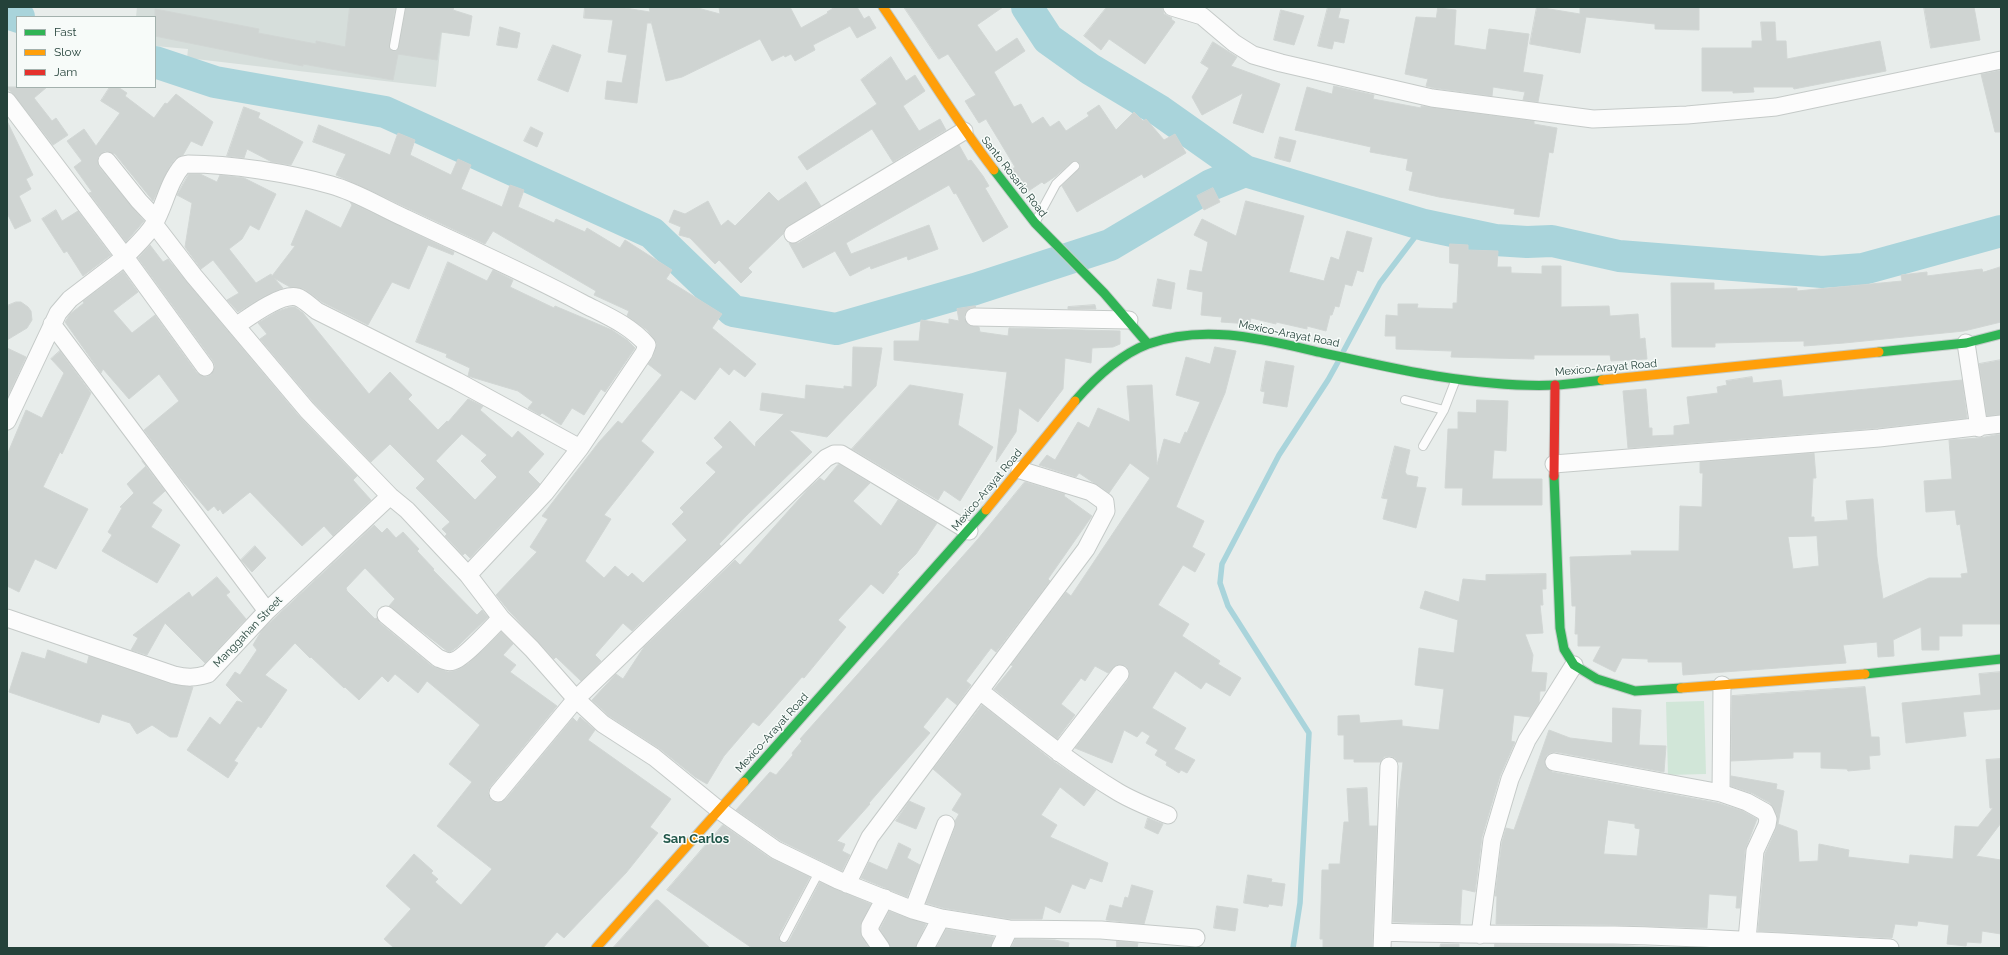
<!DOCTYPE html>
<html>
<head>
<meta charset="utf-8">
<style>
	body { margin:0 }
	#map { position:relative; width:2008px; height:955px; overflow:hidden; background:#e8edeb; font-family:Raleway,sans-serif }
	canvas { display:block }
	.frame { position:absolute; inset:0; border:8px solid #24423a; pointer-events:none }
	.legend { position:absolute; left:16px; top:16px; width:140px; height:72px; box-sizing:border-box; background:#f7fbf9; border:1px solid #a3b1ad; margin:0; padding:5px 7px; list-style:none; font-size:12px; color:#24423a }
	.legend li { display:flex; align-items:center; gap:8px; height:20px }
	.legend b { width:20px; border:1px solid #a3b1ad }
</style>
</head>
<body>
<div id="map">
<canvas width="2008" height="955"></canvas>
<div class="frame"></div>
<ul class="legend">
<li><b style="height:5px;background:#30b455"></b>Fast</li>
<li><b style="height:5px;background:#ff9f0a"></b>Slow</li>
<li><b style="height:5px;background:#e5322d"></b>Jam</li>
</ul>
</div>
<script>
const c = document.querySelector('canvas').getContext('2d');
c.lineJoin = 'round';
function paint(path, color) { c.fillStyle = color; c.fill(path, 'evenodd'); }
function trace(path, color, width, dash) { c.strokeStyle = color; c.lineWidth = width; c.lineCap = dash ? 'butt' : 'round'; c.setLineDash(dash || []); c.stroke(path); }
function drawText(font, color, halo, rows, align = 'center') {
  c.font = font + ' Raleway,sans-serif'; c.lineWidth = 3; c.setLineDash([]); c.textBaseline = 'middle'; c.strokeStyle = halo; c.fillStyle = color; for (const [text, x, y, turn = 0] of rows) {
    c.save(); c.translate(x, y); c.rotate((+turn || 0) * Math.PI / 180); c.textAlign = isNaN(turn) ? turn : align; if (halo) c.strokeText(text, 0, 0); c.fillText(text, 0, 0); c.restore();
  }
}
paint(new Path2D(`
	M137,7H445L436,87L187,58L188,49L155,46V17H136Z`), '#d6dedb');
paint(new Path2D(`
	M1704,701L1706,774L1668,775L1666,702Z`), '#d1e6d8');
trace(new Path2D(`
	M1343,352L1380,283L1424,225
	M1293,948L1300,903L1309,733L1228,606L1220,583L1222,564L1279,455L1328,380L1338,362`), '#a9d4db', 5.5);
trace(new Path2D(`
	M1027,7L1048,39L1090,69L1160,111L1245,171L1424,225L1495,240L1527,242L1552,241L1619,256L1822,272L1863,269L2001,231
	M7,13L19,17
	M155,62L215,82L385,112L652,233L733,311L836,329L975,289L1110,245L1211,185L1245,171`), '#a9d4db', 32);
const building = new Path2D(`
	M350,7H395L389,45L393,51H396L399,47L406,7H454L453,10L472,16L469,36L441,32L437,60L398,54L393,80L303,64V66L155,36V9L259,29L258,33L316,44V41L345,47Z
	M585,7H619L650,12L649,7H694L720,14L719,7H790L801,28L828,13L827,12L835,7H857L864,19L869,16L876,28L857,38L850,26L813,45L815,50L795,61L791,54L785,57L784,55L772,61L760,39L682,77L666,81L651,21V23H647L637,103L605,99L607,81L622,83L627,55L608,52L613,20L584,18Z
	M904,7H1003L977,25L996,52L1017,38L1025,51L994,72L1014,107L1021,104L1032,124L1043,117L1050,127L1059,121L1066,131L1089,116L1087,113L1099,105L1116,130L1134,112L1143,121L1146,119L1164,140L1175,134L1186,153L1144,178L1142,174L1077,212L1062,186L1080,168V164L1077,161L1072,162L1056,176L1044,184L1042,182L1027,192L1011,170L1015,167L986,119L979,123L965,101L976,95L948,54L939,59Z
	M1107,7H1162L1164,14L1172,18L1171,19L1175,22L1145,64L1109,39L1101,50L1084,36Z
	M1328,7H1341L1338,18L1349,20L1344,43L1334,41L1332,49L1318,46Z
	M1537,7L1580,14V7H1699V30L1655,29V24L1586,17L1580,53L1530,44Z
	M1924,7H1974L1980,40L1931,48Z
	M1438,8L1456,10L1454,45L1486,50L1489,29L1529,34L1523,72L1543,75L1538,102L1523,100L1525,92L1493,87L1492,96L1434,88L1426,86L1428,79L1405,74L1416,17L1436,18Z
	M1281,10L1304,16L1294,45L1274,40Z
	M1761,22H1775L1776,41H1786L1787,59L1880,41L1886,71L1794,89L1793,87H1753L1754,92L1733,93V91H1702V48H1752V41H1762Z
	M500,27L520,33L517,48L497,45Z
	M1213,42L1237,57L1231,66L1280,84L1263,133L1233,123L1243,93L1202,115L1192,97L1209,68L1201,63Z
	M553,45L581,55L568,92L538,80Z
	M891,57L906,81L915,75L925,91L903,106L919,131L940,119L946,130L893,162L872,129L807,170L798,157L877,104L861,80Z
	M2001,70V132H1995L1981,74Z
	M1334,86L1374,95L1373,99L1421,108V106L1534,121V124L1557,128L1553,153L1549,152L1539,217L1514,214L1515,209L1439,197L1409,190L1413,172L1406,170L1408,159L1370,152L1371,147L1295,130L1307,87L1332,94Z
	M7,87H47L34,98L52,121L56,118L68,135L53,145Z
	M110,87H118L127,93L125,96L154,118L165,103L167,104L176,94L213,122L202,146L191,141L183,155L175,159L170,166L153,201L115,154L105,151L98,157L99,167L144,221L126,242L89,193L92,192L74,167L82,161L67,141L84,129L96,146L120,113L101,101Z
	M244,107L260,113L258,118L303,142L291,165L272,162L247,149L244,158L227,156Z
	M7,121L33,175L26,179L31,189L19,196L31,221L15,229L7,213Z
	M319,125L390,155L398,133L415,140L410,155L451,175L458,159L471,165L461,189L502,207L510,185L524,190L518,207L554,223L556,219L585,232L587,228L620,248L625,240L672,270L666,279L722,314L712,328L756,364L745,377L734,369L729,375L720,367L695,400L681,390L641,441L654,452L604,515L611,519L585,561L604,578L615,566L628,577L632,573L643,583L687,540L672,524L684,512L680,508L716,472L706,463L723,447L714,438L730,421L755,447L756,442L784,414L760,410L762,393L805,399L806,385L844,389V386L852,387L853,347L882,348L876,386L827,437L789,430L812,452L746,516L719,544L721,546L632,631L623,623L595,655L601,661L581,681L556,657L554,659L509,611L496,595L537,552L530,547L548,519L542,516L599,442L618,421L622,424L662,375L648,364L653,357L657,343L647,330L627,316L629,311L594,295L596,291L493,231L485,244L336,175L346,154L313,142Z
	M531,127L543,133L537,147L524,141Z
	M1280,137L1296,141L1290,162L1275,158Z
	M959,145L968,161L971,160L983,176L989,186L985,188L1008,227L983,242L956,193L954,194L949,185L846,243L851,254L929,225L938,249L908,260L907,256L871,269L870,266L850,276L835,251L803,268L789,243H798Z
	M189,174H200L217,182L220,175L244,178L276,194L259,230L250,225L242,239L229,249L256,283L271,274L272,276L295,246L291,245L306,210L341,228L352,205L350,202L454,252L453,255L428,245L409,289L392,282L368,325L322,302L304,289L290,287L274,278L283,288L261,298L238,312L227,300L239,293L213,260L201,269L185,247L192,203L177,195Z
	M806,182L821,206L788,226L783,234L748,268L752,272L741,283L719,260L715,264L690,238L679,235L681,227L669,222L674,210L685,214L708,201L721,226L728,220L735,226L769,192L778,201Z
	M1213,188L1220,202L1204,210L1197,196Z
	M1246,201L1304,216L1289,272L1324,281L1331,257L1339,260L1347,231L1372,238L1363,272L1357,270L1352,286L1345,284L1339,307L1335,306L1332,315H1330L1326,331L1307,326V329L1276,322V324L1251,318L1250,324L1221,322L1222,317L1201,315L1203,292L1187,289L1190,270L1202,272L1208,242L1194,235L1202,219L1236,236Z
	M56,210L62,221L78,211L111,255L83,276L67,251L64,253L42,219Z
	M1450,244L1468,245V250L1498,251L1497,267H1511V273L1542,274V266H1561V307L1609,306L1610,316L1638,314L1640,339L1645,338L1647,359L1611,361L1610,355H1534V359L1451,357L1452,351L1396,349V336H1385L1386,315L1398,316V304H1418L1417,308L1453,309V303H1457L1459,264L1450,263Z
	M150,245L163,262L168,259L299,416L357,476L353,480L371,500L333,536L324,526L302,546L250,492L223,514L220,509L218,511L214,506L208,511L179,477L144,430L179,401L159,374L129,399L103,369L101,373L65,322L70,314L84,303L83,301L123,271L138,292L113,311L132,333L155,315L197,373L206,377L211,375L215,366L213,361L138,258Z
	M448,262L487,281L493,270L513,280L510,287L554,308L555,306L612,330L627,340L635,348L605,392L601,389L584,415L572,408L561,425L542,413L540,415L528,408L533,402L518,391L468,376L470,368L446,357L447,354L416,342Z
	M2001,267V322L1964,331L1844,343L1804,346V341L1715,343V347H1672L1671,283H1714V290L1797,288V291L1902,281L1901,275L1927,272V276L1982,269L1983,272Z
	M1158,279L1175,283L1171,309L1153,306Z
	M16,302H21L28,307L31,311L32,320L27,328L7,340V306Z
	M1095,305L1096,309H1068V307Z
	M975,306L976,307L970,308L966,312L964,317L969,325L979,327L980,332L1008,336L1009,328L1120,331V344L1113,347L1092,348L1091,363L1065,358L1063,389L1038,422L1019,408L1016,432L996,462L1007,372L894,360V341H919L921,320L949,324V319L959,321L957,309Z
	M291,307H295L303,313L369,394L390,372L412,395L408,399L438,430L447,421L448,422L468,399L483,406L480,410L512,438L518,431L544,454L528,472L540,484L470,558L465,553L463,555L445,536L447,534L442,529L450,522L416,488L425,479L390,444L371,462L314,403L260,339L267,334L258,323L278,311ZM462,434L487,455L481,461L497,477L475,500L436,461Z
	M1215,347L1236,351L1225,393L1176,507L1204,521L1192,547L1205,554L1195,572L1183,565L1158,605L1189,624L1182,636L1220,661L1218,664L1241,678L1230,696L1206,682L1201,689L1175,671L1152,708L1186,728L1174,749L1195,760L1187,773L1181,770L1179,773L1166,765L1167,762L1155,755L1158,750L1146,743L1150,736L1142,731L1137,737L1124,730L1112,763L1075,748L1128,680L1129,671L1126,666L1116,665L1108,673L1095,666L1085,681L1081,678L1061,704L1075,715L1057,739L994,689L1013,666L1011,665L1066,592L1071,596L1150,478L1130,463L1109,493L1079,473L1076,477L1039,465L1047,455L1055,460L1078,422L1089,428L1098,408L1130,422L1127,386L1152,385L1157,465L1164,439L1180,444L1185,432L1187,433L1200,402L1176,395L1186,357L1210,364Z
	M7,348L26,357L7,398Z
	M60,351L91,393L62,454L60,452L43,487L88,509L56,569L35,559L19,592L7,586V455L26,410L42,418L64,373L51,359Z
	M2001,360V414L1987,416L1979,364Z
	M1266,361L1294,366L1287,407L1263,403L1265,392L1261,391Z
	M1752,377L1753,383L1781,380L1783,397L1962,380L1967,418L1878,428L1628,448L1623,391L1646,389L1649,428H1652V436L1674,435V426L1690,424L1687,397L1718,393L1717,387L1727,385L1726,381Z
	M910,385L963,394L958,425L993,447L960,501L944,490L938,500L852,449Z
	M1477,400L1508,401L1506,451L1494,450L1492,479H1542V505H1462L1463,488H1445L1448,429H1458V412L1476,413Z
	M2001,434V624H1962V636H1939V650H1922L1921,627L1893,640L1894,656L1878,657L1877,642L1843,645L1846,663L1683,675L1682,662H1648V659L1622,658L1615,672L1593,661L1601,646H1578V634H1575L1576,606H1572L1570,557L1632,555L1631,551H1679L1680,506L1702,507L1703,473H1700V462L1814,453L1816,478H1813L1811,517H1814V522L1848,520L1846,501L1873,499L1877,557L1883,599L1929,578H1962L1961,574L1968,573L1960,524L1957,525L1955,510L1926,512L1924,481L1952,479L1949,440L1980,438ZM1817,536L1819,566L1793,569L1788,537Z
	M1395,446L1410,450L1405,472L1407,475L1418,477L1416,487L1426,488L1416,528L1383,519L1388,499L1382,498Z
	M142,461L165,491L152,503L162,510L151,527L180,545L157,583L102,551L112,535L108,532L122,508L120,507L134,493L127,484L146,466Z
	M839,464L870,483L853,501L881,526L898,500L937,523L916,554L897,573L899,574L883,594L871,584L838,620L846,627L804,678L802,677L759,726L753,722L724,756L707,784L695,777L660,749L609,716L592,700L616,674L623,679L644,647L735,560L740,565L808,489L820,478L824,481Z
	M1025,482L1065,494L1064,496L1092,516L1048,579L1050,581L996,652L991,648L966,681L971,685L957,705L947,697L923,727L930,733L869,803L870,804L837,841L845,844L842,851L850,855L842,871L781,841L736,810L770,772L776,775L793,755L792,753L802,741L800,739L978,539Z
	M374,525L382,533L387,528L396,538L403,532L419,549L417,551L434,569L433,570L477,615L482,610L488,617L457,647L450,652L447,651L389,606L395,599L365,568L346,588L347,591L375,619L377,618L380,623L432,666L448,672L457,670L469,663L501,632L513,644L503,655L516,665L510,672L557,706L490,787L488,792L491,800L497,803L506,799L573,718L577,722L580,717L595,730L588,740L671,799L650,827L658,833L626,873L564,938L557,932L543,948H394L384,939L411,909L386,886L414,854L433,871L431,873L438,879L435,882L461,905L492,869L437,826L472,782L449,764L480,725L427,681L418,693L395,674L388,682L382,676L359,700L345,687L344,688L311,657L310,658L295,643L265,675L287,690L261,728L258,726L234,761L238,763L228,778L187,750L210,717L220,725L237,701L244,703L226,685L235,672L240,675L257,650L253,645L262,630Z
	M255,546L266,558L252,572L241,560Z
	M1546,574V589H1542L1543,605H1540L1543,633L1525,634L1533,655L1531,672L1547,673L1545,691H1540L1539,703L1530,717L1514,715L1511,741L1515,742L1500,776L1482,837L1475,892L1462,889L1460,924L1393,922L1397,816L1403,762H1398L1395,758L1390,756L1384,757L1380,762H1354V759H1344V735H1338V716L1359,715L1360,723L1402,720V726L1439,730L1444,689L1415,685L1419,648L1454,653L1458,620L1420,608L1425,591L1459,602L1463,579L1486,581V575Z
	M217,577L230,592L226,595L246,619L205,663L165,623L147,655L131,650L138,638L133,635L189,592L192,597Z
	M48,650L87,664L89,656L171,684L193,687L177,737H170L152,725L137,734L130,723L102,714L99,723L9,692L22,652L45,659Z
	M2001,672V709L1963,712L1966,736L1906,743L1902,703L1981,695L1979,674Z
	M1865,687L1871,737H1879L1880,755L1869,756L1870,769L1848,771L1847,769L1821,768V752H1793V758L1731,761L1732,696Z
	M982,705L1053,761L1096,790L1084,806L1060,787L1041,815L1057,825L1050,837L1108,863L1102,882L1090,878L1085,889L1072,884L1060,913L1045,906L1042,919H1010L943,908L926,903L955,828V821L959,814L952,810L962,794L933,769Z
	M1613,708L1641,710L1639,745L1666,746L1664,772L1556,752L1550,753L1546,756L1545,766L1552,772L1718,803L1743,811L1757,819L1745,850L1740,908H1736L1737,896L1709,894L1707,928L1614,925L1496,924L1497,896H1495L1502,842L1506,828L1514,830L1549,730L1570,738L1612,743ZM1608,820L1635,824V828L1640,829L1637,856L1604,854Z
	M2001,759V823L1976,856L2001,860V934L1982,931L1981,943L1967,942L1966,946L1947,944L1949,925L1918,921L1917,926L1895,924L1892,938L1758,931L1765,854L1776,829L1777,815L1770,803L1752,793L1731,786V776L1777,784L1776,789L1784,791L1778,824L1797,831L1799,862L1818,861L1819,844L1849,850L1848,857L1909,864L1910,855L1953,859L1955,826L1978,827L1993,808H1990L1986,760Z
	M1367,788L1369,826H1377L1372,948H1323V939H1320L1322,870H1329V864H1340L1344,822H1349L1347,789Z
	M909,801L925,808L916,829L896,821Z
	M1148,818L1163,824L1158,834L1145,828Z
	M723,825L770,858L810,877L779,935L781,943H785L789,941L820,882L871,904L860,926L862,937L869,948H752L667,890Z
	M899,843L911,849L907,858L920,865L907,897L861,878L869,862L887,870Z
	M1248,875L1272,879L1271,882L1285,884L1282,906L1269,904L1268,907L1244,903Z
	M1132,885L1153,891L1144,924L1106,920L1110,905L1122,908L1125,897L1128,898Z
	M656,900H658L710,948H613Z
	M1217,906L1238,909L1235,931L1214,928Z
	M889,911L926,924L915,948H891L880,929Z
	M946,929L994,937L990,948H936Z
	M1015,939L1055,940L1069,943L1068,948H1011Z
	M1117,941L1138,943L1137,948H1117Z
	M1441,944H1459V948H1440Z
	M1495,944L1614,945L1675,948H1495Z`);
paint(building, '#cfd4d2');
trace(building, '#d1d6d4', 1);
const lane = new Path2D(`
	M394,46L401,7
	M1036,221L1056,184L1075,166
	M1405,400L1444,410
	M1423,446L1444,410L1456,379
	M784,938L819,872`);
const street = new Path2D(`
	M1172,7L1202,16L1234,43L1253,55L1281,63L1432,98L1593,119L1687,115L1776,107L2001,60
	M7,101L125,257L70,299L58,313L7,421
	M107,161L139,201L156,219
	M154,224L194,276L307,410L390,496L407,510L468,575L501,618L532,649L576,699L603,724L654,757L719,810L776,850L838,880L913,910L941,918L1009,929L1101,930L1196,938
	M793,234L964,131
	M974,317L1129,320
	M52,324L267,611
	M236,326C249,317 281,293 297,297C304,299 311,307 317,311L457,381L580,448
	M1966,343L1979,428
	M205,367L125,257C134,247 147,236 154,224C165,205 168,182 183,165L188,164C231,164 289,173 331,185C357,192 380,207 405,218C464,246 524,272 582,303C605,315 630,325 647,345L644,353L580,448L545,493L468,575
	M1554,464L1879,438L2001,424
	M386,615L438,658C443,660 448,663 453,661C463,659 492,627 501,618
	M7,618L174,675C187,678 195,678 208,674L267,611L390,496
	M980,691C1025,726 1069,763 1118,792C1133,801 1151,808 1168,815
	M1059,753L1120,674
	M1554,762L1721,793L1747,802L1765,812L1768,819L1767,825L1755,851L1747,940
	M498,793L576,699L826,458L834,454H841L969,531
	M1721,793L1722,685
	M847,884L870,837L1086,549L1106,511L1105,502L1091,492L1020,470
	M913,910L946,824
	M1383,932C1460,935 1537,934 1614,935C1706,937 1798,943 1890,948
	M1480,935L1492,840L1510,779L1527,740L1574,665
	M881,948L870,932V926L885,898
	M925,948L941,918
	M1000,948L1009,929
	M1382,948L1389,766`);
const fast = new Path2D(`
	M994,170L1035,223L1104,293L1148,344
	M1879,352L1966,343L2001,334
	M1075,401C1095,378 1119,355 1148,344C1206,323 1266,340 1323,353C1361,361 1398,370 1436,376C1474,382 1518,387 1557,385C1572,384 1587,382 1602,380
	M1554,476L1560,628L1564,649L1574,665L1597,679L1635,691L1681,688
	M1865,674L2001,659
	M744,782L986,510`);
const slow = new Path2D(`
	M883,7C920,61 954,118 994,170
	M1602,380L1879,352
	M986,510L1075,401
	M1681,688L1865,674
	M596,948L744,782`);
const jam = new Path2D(`
	M1554,476L1555,385`);
trace(lane, '#c5cac8', 10);
trace(street, '#c5cac8', 19);
trace(fast, '#c3cbc8', 11);
trace(slow, '#c3cbc8', 11);
trace(jam, '#c3cbc8', 11);
trace(lane, '#fcfcfc', 8);
trace(street, '#fcfcfc', 17);
trace(fast, '#30b455', 9);
trace(slow, '#ff9f0a', 9);
trace(jam, '#e5322d', 9);
drawText('11px', '#24423a', '#f7fbf9', [
	["Santo Rosario Road",1014,177,52],
	["Mexico-Arayat Road",1289,334,11],
	["Mexico-Arayat Road",1606,368,-5],
	["Mexico-Arayat Road",987,490,-50],
	["Manggahan Street",248,632,-46],
	["Mexico-Arayat Road",772,733,-48]
]);
drawText('bold 13px', '#1f5548', '#f7fbf9', [
	["San Carlos",696,839]
]);
</script>
</body>
</html>
